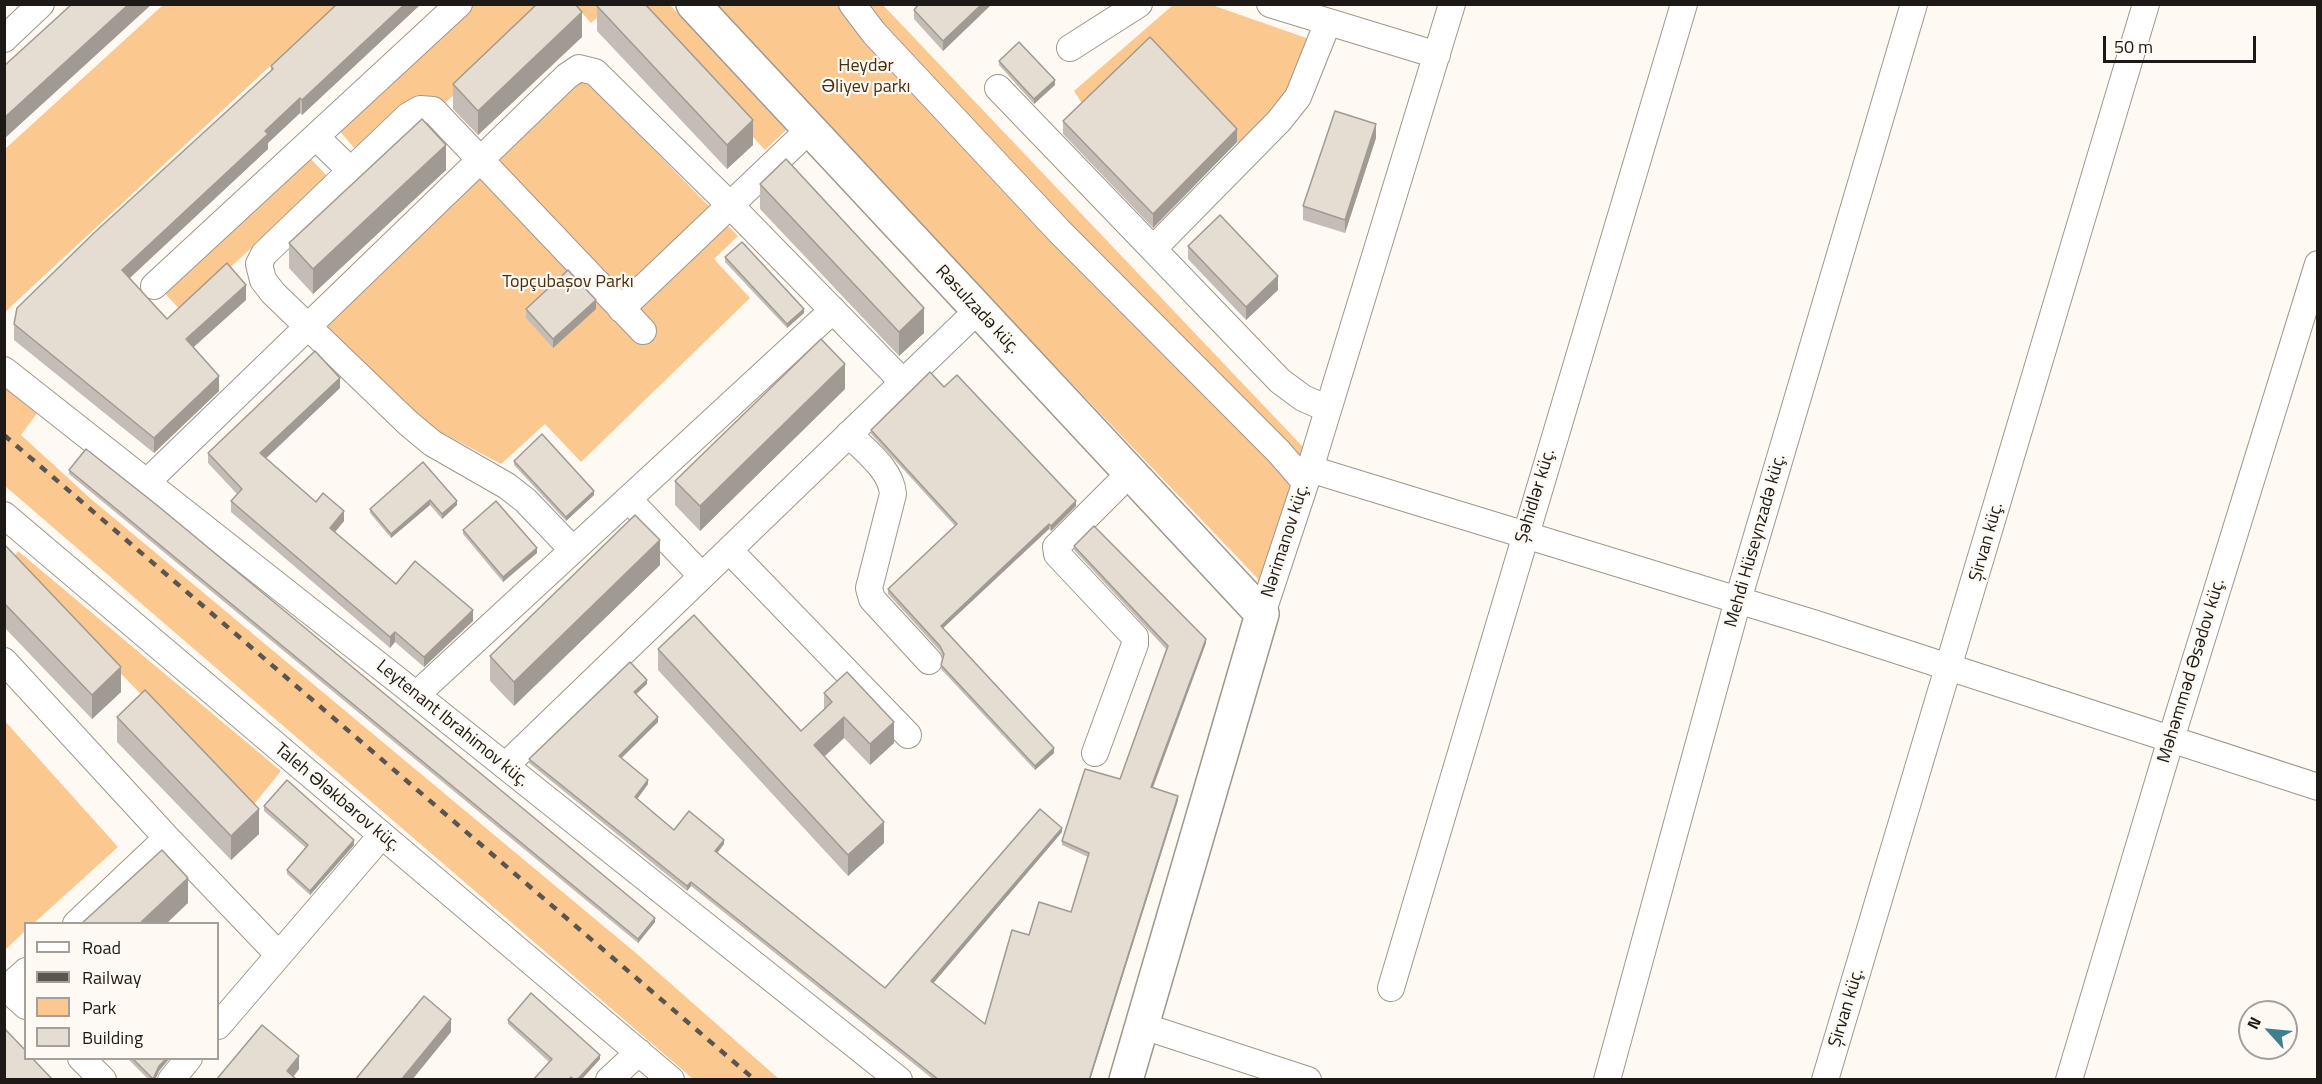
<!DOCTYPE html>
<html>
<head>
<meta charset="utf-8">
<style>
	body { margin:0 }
	#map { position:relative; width:2322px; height:1084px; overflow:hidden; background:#fef9f3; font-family:"Titillium Web",sans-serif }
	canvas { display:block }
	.frame { position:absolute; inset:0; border:6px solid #1d1916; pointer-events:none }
	.legend { position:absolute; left:24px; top:922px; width:195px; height:138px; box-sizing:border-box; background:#fef9f3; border:2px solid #a49f9b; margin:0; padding:8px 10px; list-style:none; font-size:18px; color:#1d1916 }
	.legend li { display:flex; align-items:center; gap:12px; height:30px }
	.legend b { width:30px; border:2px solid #a49f9b }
	.north { position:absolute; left:2238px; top:1000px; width:60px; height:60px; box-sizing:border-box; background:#fef9f3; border:2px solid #a49f9b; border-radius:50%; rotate:297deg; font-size:16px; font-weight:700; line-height:24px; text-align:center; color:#1d1916 }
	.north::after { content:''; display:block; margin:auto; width:21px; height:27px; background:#3d7e91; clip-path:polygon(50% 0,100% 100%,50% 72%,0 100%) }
	.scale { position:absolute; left:2103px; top:36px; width:153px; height:27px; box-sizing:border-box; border:3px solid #1d1916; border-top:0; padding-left:8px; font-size:18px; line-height:21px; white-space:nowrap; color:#1d1916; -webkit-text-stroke:4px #fef9f3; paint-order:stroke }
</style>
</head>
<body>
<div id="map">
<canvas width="2322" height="1084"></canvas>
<div class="frame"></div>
<ul class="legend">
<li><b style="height:8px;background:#fff"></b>Road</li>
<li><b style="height:8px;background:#595551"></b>Railway</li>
<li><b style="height:16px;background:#fbc890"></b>Park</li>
<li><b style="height:16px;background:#e5dcd2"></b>Building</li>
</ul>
<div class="north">N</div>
<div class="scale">50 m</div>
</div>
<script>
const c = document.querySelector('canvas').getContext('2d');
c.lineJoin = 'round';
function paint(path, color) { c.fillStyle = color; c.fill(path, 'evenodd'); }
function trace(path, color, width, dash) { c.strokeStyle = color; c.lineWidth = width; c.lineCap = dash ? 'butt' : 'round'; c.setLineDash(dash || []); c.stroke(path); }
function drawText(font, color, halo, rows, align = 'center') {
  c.font = font + ' "Titillium Web",sans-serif'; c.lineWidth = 4.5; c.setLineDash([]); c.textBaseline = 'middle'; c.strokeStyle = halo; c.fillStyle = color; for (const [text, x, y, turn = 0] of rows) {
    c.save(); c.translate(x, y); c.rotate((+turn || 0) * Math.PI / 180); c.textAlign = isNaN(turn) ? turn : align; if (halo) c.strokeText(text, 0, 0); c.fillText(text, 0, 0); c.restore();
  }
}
paint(new Path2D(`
	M163,5H336L5,312V149Z
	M473,5H550L445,103L416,95L355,149L338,129Z
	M575,5H612L591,23Z
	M632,5H670L786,130L765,150Z
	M711,5H883L1303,447L1259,580Z
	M1173,5H1212L1309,39L1289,92L1242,147L1150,51L1087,111L1074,91Z
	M577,82L589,83L738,236L714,259L750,298L581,462L545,424L501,464L437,430L418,417L327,326Z
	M308,156L328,177L182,312L162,290Z
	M4,387L38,412L21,435L91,499L637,954L779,1079H693L5,486Z
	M18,551L281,771L251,808L12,561Z
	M4,720L118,847L34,923L26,924L25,931L5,950Z`), '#fbc890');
const minor = new Path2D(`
	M852,4L874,33L1059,231L1279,452L1305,482
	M1270,4L1437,55
	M4,39L41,4
	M1070,48L1139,4
	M998,88L1280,381L1303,398L1328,409
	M316,137L351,171
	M1153,249L1279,121L1298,97L1328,22
	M154,286L459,4
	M621,309L809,130
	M4,370L400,682L899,1080
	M849,434C866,452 891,469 893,494L869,588L872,599L929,661
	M1310,469L1816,624L2318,787
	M147,482L567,76L579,68L595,72L729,204L903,382
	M628,499L702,576
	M4,515L671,1080
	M573,550L525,500L507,486L432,443L408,423L273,293L263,280L259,264L264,254L408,116L420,109L433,110L643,331
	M729,550L908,735
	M1262,614L1310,469L1452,4
	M4,661L167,838L279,955
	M416,695L833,310
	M1095,753L1135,644V637L1057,554L1056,547L1130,473
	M505,766L977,311
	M76,924L167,838
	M1391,988L1684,4
	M7,989L26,1006
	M4,991L26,971
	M218,1026L381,836
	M1143,1026L1308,1080
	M81,1058L103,1080
	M171,1080L189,1058
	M609,1080L639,1052
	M1607,1080L1738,600L1914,4
	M1825,1080L2146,4
	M2069,1080L2171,739L2318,264`);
const major = new Path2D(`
	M693,4L1262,614L1126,1080`);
trace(minor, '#9f978e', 28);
trace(major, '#9f978e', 36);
trace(minor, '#fff', 26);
trace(major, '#fff', 33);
trace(new Path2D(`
	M4,435L755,1080`), '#595551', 4.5, [8, 8]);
paint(new Path2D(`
	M337,4H421L302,115L300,113L268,143V149L130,278L167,319L246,300L193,347L219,391L154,453L14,340V324L271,71V66Z
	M914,4H992L943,51L914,19V10L917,7Z
	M597,6L753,145L727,169L597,31Z
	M582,37L478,135L453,109V84Z
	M999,61L1055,85L1034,104L999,65Z
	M1063,121L1237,142L1153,228L1063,134Z
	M1376,138L1345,233L1303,220V206Z
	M446,170L313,294L289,268V243Z
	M760,184L924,333L899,356L760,209Z
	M1188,246L1278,290L1246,320L1188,259Z
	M725,257L804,313L787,328L725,262Z
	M526,309H596L553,348L526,318Z
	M944,387L1076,506L1051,531L1049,529L943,628L1054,753L1035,770L941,669L943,657L940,651L888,594V589L955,526L871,434V430Z
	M340,388L266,458L316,502L344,521L335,532L396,584L473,621L424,667L395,642L390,648L231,512V501L237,494L208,463V453Z
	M845,389L700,531L675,505V481Z
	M514,461L594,495L566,521L514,465Z
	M423,462L457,505L442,519L430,505L391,538L370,513V509Z
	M69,470L655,922L638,943L69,474Z
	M463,530L537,553L503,582L463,534Z
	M4,544L121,692L92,719L4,627Z
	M1074,546L1206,643L1153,788L1178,800L1090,1080H934L691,886L687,891L529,763V759L647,684L636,694L658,722L622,758L648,784L637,799L674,830L724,844L717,853L885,988L1062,832L933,983L985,1024L1029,935L1071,912L1088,857L1062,845V841L1120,779L1166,649L1074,550Z
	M660,565L514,706L490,681V656Z
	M658,649L801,731L824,710V693L894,743L870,765L844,738L824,757L884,843L848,876L658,670Z
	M117,717L259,834L231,860L117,742Z
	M264,806L354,845L310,895L287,874V870L306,848L264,811Z
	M508,1020L600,1059L581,1080H533L549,1062L508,1024Z
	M128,1059H169L159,1071L155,1080H149Z`), '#c5bdb5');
paint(new Path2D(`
	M129,4H152L4,139V118Z
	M405,4H421L302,115V100Z
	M982,4H992L943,51V41Z
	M582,12V37L478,135V111Z
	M1055,80V85L1034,104V99Z
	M300,98V113L268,143V149L122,285V270L265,131Z
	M753,120V145L727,169V145Z
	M1376,124V138L1345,233V220Z
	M1237,129V142L1153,228V214Z
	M446,145V170L313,294V269Z
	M1278,276V290L1246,320V307Z
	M246,285V300L186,354V339Z
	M596,300V309L553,348V339Z
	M924,308V333L899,356V332Z
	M804,309V313L787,328V324Z
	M845,364V389L700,531V506Z
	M219,376V391L154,453V438Z
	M340,378V388L260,464V453Z
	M594,491V495L566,521V517Z
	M430,500V505L391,538V534Z
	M457,501V505L442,519V514Z
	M1076,501V506L1051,531V526Z
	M344,511V521L330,538V528Z
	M1049,524V529L941,630V626Z
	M660,540V565L514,706V682Z
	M537,548V553L503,582V577Z
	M473,610V621L424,667V657Z
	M395,632V642L390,648V637Z
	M1206,639V643L1151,792V787Z
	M121,667V692L92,719V695Z
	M647,680V684L634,696V692Z
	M658,717V722L619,760V756Z
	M844,717V738L814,766V745Z
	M894,722V743L870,765V744Z
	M1054,748V753L1035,770V766Z
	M648,780V784L635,802V797Z
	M1178,796V800L1090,1080H1089Z
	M259,809V834L231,860V836Z
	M884,822V843L848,876V855Z
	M1062,828V832L931,986V981Z
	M354,840V845L310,895V891Z
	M724,840V844L715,856V851Z
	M188,878V903L166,924H139Z
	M691,882V886L687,891V886Z
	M655,918V922L638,943V939Z
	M451,1019V1032L412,1080H401Z
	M600,1055V1059L581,1080H577Z
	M299,1056V1069L291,1080L287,1071Z
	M166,1059H169L159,1071L155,1080H153L159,1066Z`), '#a09a93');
const building = new Path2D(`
	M72,4H129L4,118V66Z
	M337,4H405L302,100L300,98L265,131L268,134L122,270L167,319L227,263L246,285L186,339L219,376L154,438L14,324L17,308L95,232L273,69L271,66Z
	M537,4H575L582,12L478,111L453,84Z
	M599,4H645L753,120L727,145L597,6Z
	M919,4H982L943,41L914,10Z
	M1150,37L1237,129L1153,214L1063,121Z
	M1019,42L1055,80L1034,99L999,61Z
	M1335,111L1376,124L1345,220L1303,206Z
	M422,119L446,145L313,269L289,243Z
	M786,159L924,308L899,332L760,184Z
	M1220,215L1278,276L1246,307L1188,246Z
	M742,242L804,309L787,324L725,257Z
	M568,270L596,300L553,339L526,309Z
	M821,339L845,364L700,506L675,481Z
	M315,351L340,378L260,453L316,502L323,493L344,511L330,528L396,584L415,561L473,610L424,657L395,632L390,637L231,501L242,489L208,453Z
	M930,372L944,387L957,375L1076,501L1051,526L1049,524L941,626L1054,748L1035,766L941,665L944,654L940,646L888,589L957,524L871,430Z
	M542,434L594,491L566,517L514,461Z
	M86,449L158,506L655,918L638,939L69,470Z
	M423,462L457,501L442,514L430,500L391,534L370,509Z
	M496,501L537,548L503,577L463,530Z
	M635,515L660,540L514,682L490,656Z
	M1094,526L1206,639L1151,787L1178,796L1089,1080H939L691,882L687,886L529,759L630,662L647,680L634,692L658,717L619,756L648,780L635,797L674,830L689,811L724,840L715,851L885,988L1040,809L1062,828L931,981L985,1024L1012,930L1029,935L1039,902L1071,912L1089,853L1062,841L1085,769L1120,779L1168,646L1074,546Z
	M4,544L121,667L92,695L4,603Z
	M694,615L801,731L832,702L824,693L847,672L894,722L870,744L844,717L814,745L884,822L848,855L658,649Z
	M145,690L259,809L231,836L117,717Z
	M287,780L354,840L310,891L287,870L308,845L264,806Z
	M162,850L188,878L139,924H81Z
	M531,993L600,1055L577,1080H574L571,1077L569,1080H533L552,1059L508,1020Z
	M424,996L451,1019L401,1080H355Z
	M262,1025L299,1056L287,1071L297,1080H216Z
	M4,1028L26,1051V1059H33L53,1080H4Z
	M133,1059H166L159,1066L153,1079Z`);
paint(building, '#e5dcd2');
trace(building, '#a09a93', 1.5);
drawText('18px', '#4a2f0e', '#fef9f3', [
	["Heydər",866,67],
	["Əliyev parkı",866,88],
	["Topçubaşov Parkı",568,283]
]);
drawText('18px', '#1d1916', '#fef9f3', [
	["Rəsulzadə küç.",977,310,47],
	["Şəhidlər küç.",1536,496,-73],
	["Nərimanov küç.",1286,541,-72],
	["Mehdi Hüseynzadə küç.",1756,541,-74],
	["Şirvan küç.",1987,542,-74],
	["Məhəmməd Əsədov küç.",2192,671,-73],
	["Leytenant Ibrahimov küç.",452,724,39],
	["Taleh Ələkbərov küç.",337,798,40],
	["Şirvan küç.",1847,1008,-73]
]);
</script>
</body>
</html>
